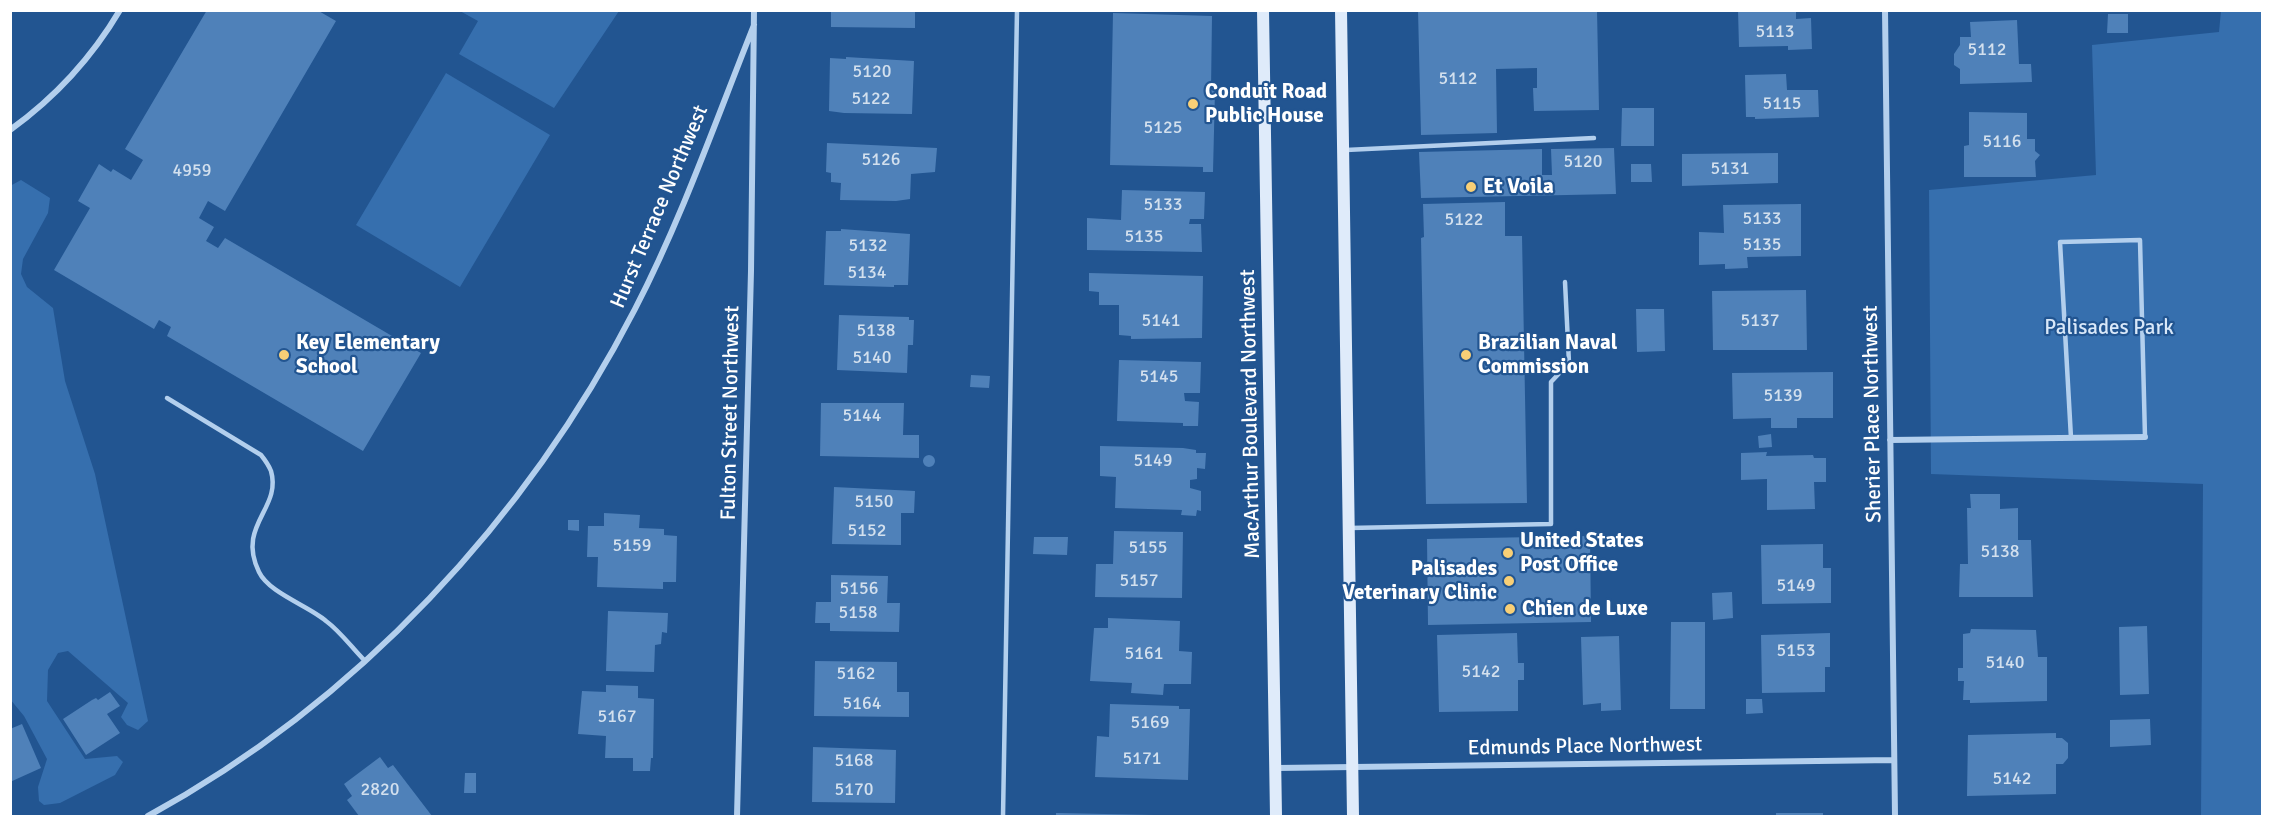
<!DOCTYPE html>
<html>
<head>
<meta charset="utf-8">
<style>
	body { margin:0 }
	#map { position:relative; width:2273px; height:827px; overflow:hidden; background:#225591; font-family:Signika,sans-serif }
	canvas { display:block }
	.frame { position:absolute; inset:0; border:12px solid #fff; pointer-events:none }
</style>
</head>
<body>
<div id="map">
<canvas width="2273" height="827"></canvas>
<div class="frame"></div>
</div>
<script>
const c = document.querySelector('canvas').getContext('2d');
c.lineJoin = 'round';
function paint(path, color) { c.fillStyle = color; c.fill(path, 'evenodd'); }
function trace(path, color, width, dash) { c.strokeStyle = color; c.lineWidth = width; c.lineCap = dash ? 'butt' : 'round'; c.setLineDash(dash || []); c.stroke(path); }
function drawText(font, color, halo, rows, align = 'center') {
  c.font = font + ' Signika,sans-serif'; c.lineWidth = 4.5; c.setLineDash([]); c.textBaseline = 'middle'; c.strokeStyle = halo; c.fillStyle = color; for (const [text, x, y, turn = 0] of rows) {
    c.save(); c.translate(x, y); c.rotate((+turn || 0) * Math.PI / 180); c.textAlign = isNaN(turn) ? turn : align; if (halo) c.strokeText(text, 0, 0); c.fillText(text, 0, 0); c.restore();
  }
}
paint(new Path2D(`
	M460,11H619L554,108L459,54L478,21Z
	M2221,11H2262V816H2201L2203,484L1931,474L1929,190L2096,175L2092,45L2219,32Z
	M446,73L550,135L460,287L356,225Z
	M21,180L50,198L48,213L23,259L21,274L27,287L53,308L65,381L95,474L148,721L138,730L127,725L121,717L128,703L68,651L58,653L48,670L47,701L85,759L117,756L123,762L115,775L60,803L44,805L39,801L38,787L47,759L24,716L10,699V186Z`), '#366fae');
paint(new Path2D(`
	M207,10H317L336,21L225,211L208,201L199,218L214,227L206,241L218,248L225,238L421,353L363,451L167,336L171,327L159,320L154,329L54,270L90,208L78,201L99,164L111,172L113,169L131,180L143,160L125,149Z
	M831,10H915V28L831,27Z
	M1418,10H1597L1599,110L1534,111L1533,88H1537V68L1496,69L1497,133L1421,135Z
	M1738,10H1796V19L1811,18L1812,49L1788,50V46L1739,47Z
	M1113,13L1212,16L1211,90H1215L1213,172H1203V167L1110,165Z
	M2108,14H2128V33H2107Z
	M2017,20L2019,64H2031L2032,82L1960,84V69L1954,65V54L1960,45V37H1971L1970,22Z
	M846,57L914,61L912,114L844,113L829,111L830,58L846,59Z
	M1786,74L1787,90H1818L1819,117L1755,119V117H1746L1745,75Z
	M1622,108H1654V146H1621Z
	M1969,112L2027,113V139H2035V151L2040,155L2035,161L2036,177H1964V146L1969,145Z
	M827,143L937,148L935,172L911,174L910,199L896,201L840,200L841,183L831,182V173L826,172Z
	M1614,148L1616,194L1421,198L1419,152L1542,149V175H1552L1551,149Z
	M1778,153V183L1682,186V154Z
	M1631,164H1651L1652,182H1631Z
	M1122,190L1205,192L1204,219H1190L1189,224H1201L1202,252L1087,250V218L1121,220Z
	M1505,202V236H1522L1527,503L1426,504L1421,238L1424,237L1423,204Z
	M1801,204V256L1747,257L1748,268L1725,269V264L1699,265V232L1724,233L1723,205Z
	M841,229L910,234L908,285H894V287L824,285L826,231H841Z
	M1089,273L1203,276L1202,338L1131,339V336L1119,335V305H1099V292L1089,291Z
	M1806,290L1807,350H1713L1712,291Z
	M1636,309H1664L1665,351L1637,352Z
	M839,315L909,317V320H914L913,345H908L907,373L837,370Z
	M1119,360L1201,362L1200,393H1184L1185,401L1199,402L1198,426H1183V423L1117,421Z
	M1833,372V418H1797V428H1771V418L1733,419L1732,373Z
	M971,375L990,376L989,388L970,387Z
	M821,403H904L903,435H919V458L820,456Z
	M1771,434L1772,447L1759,448L1758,436Z
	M1100,446L1183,448L1196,450V453H1206L1205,469L1197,468V479L1190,480V488L1201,491V511L1197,510L1196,516L1181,515L1182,510L1115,508L1116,477L1100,476Z
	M1767,452L1766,456L1813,455L1814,458H1826V482H1814L1815,509L1767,510V479L1741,480V453Z
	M923 461a6 6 0 1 1 12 0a6 6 0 1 1-12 0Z
	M834,487L915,491L914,513H901V545L832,544Z
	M1970,494H2000V509L2018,508V540H2031L2033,597H1959L1960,564H1968L1967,508H1971Z
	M604,513L640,515L639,528L664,529V535L677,536L676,582H663V589L597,587L598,557H587L588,526H604Z
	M568,520H579V531L568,530Z
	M1114,531L1183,532L1182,598L1095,597L1096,564H1113Z
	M1590,536L1591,622L1428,625L1427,539Z
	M1034,537H1068L1067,555L1033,554Z
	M1823,544V568H1831V603L1762,604L1761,545Z
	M831,575L888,576L887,603H900L899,632L830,631V623H815L816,602H831Z
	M1732,592L1733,618L1713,620L1712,593Z
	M608,611L668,613L667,633L662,632L661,644L655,645L654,672L606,671Z
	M1108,618L1180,621L1179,651L1192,652L1191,684H1164L1163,695L1131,693L1132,683L1090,681L1094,628H1108Z
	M1671,622H1705V709H1670Z
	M2147,626L2149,694L2120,695L2119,627Z
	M1971,629L2036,630L2038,657H2047V701L1970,703V700H1963L1964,681H1958V668H1963V634L1970,633Z
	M1517,633L1518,663H1524V680H1518V711L1439,712L1437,635Z
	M1830,633V667H1825V692L1762,693L1761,635Z
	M1619,636L1621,710L1601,711V703L1583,705L1581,637Z
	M815,661L897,662V692H909V717L814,716Z
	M606,685L638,686V698L654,699L653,758H651L650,771H633V758H605L606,736L578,734L582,691L606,692Z
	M110,692L120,706L107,714L120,733L86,755L63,719L92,700L96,698L98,700Z
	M1746,699H1762L1763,713L1746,714Z
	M1110,704L1179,706V709H1190L1188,780L1095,777L1097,736L1109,737Z
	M2150,719L2151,745L2110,747V720Z
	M22,724L41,768L10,782V729Z
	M2056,733V738H2062L2068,743V758L2063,764H2056V794L1967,796L1968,735Z
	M813,747L896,750L895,803L812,802Z
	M380,757L388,768L393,765L432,816H359L347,800L352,796L344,784Z
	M465,773H476V793H464Z
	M1056,813L1154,815V816H1056Z
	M1776,813H1823V816H1776Z`), '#4f81b9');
trace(new Path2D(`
	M1346,150L1594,138
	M167,398L261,455C265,460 269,466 271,471C282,509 236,525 259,572C269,593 309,606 326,621C341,632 352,648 365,661
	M2071,438L2060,242L2140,240L2145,437
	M1349,528L1551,524V382L1569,363L1565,282
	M1003,816L1017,10`), '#b3cfed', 4.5);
trace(new Path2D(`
	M1885,10L1895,816
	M10,130C56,97 91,59 120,10
	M1890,440L2145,437
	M1277,768L1894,760
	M148,816C357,702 527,519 635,309C682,218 716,120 754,25
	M737,816L751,271L754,10`), '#b3cfed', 6);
trace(new Path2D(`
	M1263,10L1276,816
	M1341,10L1353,816`), '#dfebfa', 12);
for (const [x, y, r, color] of [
	[1193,104,6,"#f8cf76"],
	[1471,187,6,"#f8cf76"],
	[284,355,6,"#f8cf76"],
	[1466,355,6,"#f8cf76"],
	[1508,553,6,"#f8cf76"],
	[1509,581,6,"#f8cf76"],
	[1510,609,6,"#f8cf76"]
]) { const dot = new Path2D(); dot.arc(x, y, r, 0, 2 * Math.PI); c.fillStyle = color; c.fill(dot); trace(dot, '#225591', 2); }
drawText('18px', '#d3e0ee', null, [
	["5113",1775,32],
	["5112",1987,50],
	["5120",872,72],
	["5112",1458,79],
	["5122",871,99],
	["5115",1782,104],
	["5125",1163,128],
	["5116",2002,142],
	["5126",881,160],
	["5120",1583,162],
	["5131",1730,169],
	["4959",192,171],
	["5133",1163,205],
	["5133",1762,219],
	["5122",1464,220],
	["5135",1144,237],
	["5135",1762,245],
	["5132",868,246],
	["5134",867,273],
	["5141",1161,321],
	["5137",1760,321],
	["5138",876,331],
	["5140",872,358],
	["5145",1159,377],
	["5139",1783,396],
	["5144",862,416],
	["5149",1153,461],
	["5150",874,502],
	["5152",867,531],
	["5159",632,546],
	["5155",1148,548],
	["5138",2000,552],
	["5157",1139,581],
	["5149",1796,586],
	["5156",859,589],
	["5158",858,613],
	["5153",1796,651],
	["5161",1144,654],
	["5140",2005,663],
	["5142",1481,672],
	["5162",856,674],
	["5164",862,704],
	["5167",617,717],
	["5169",1150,723],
	["5171",1142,759],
	["5168",854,761],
	["5142",2012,779],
	["2820",380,790],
	["5170",854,790]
]);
drawText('bold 21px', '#fff', '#225591', [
	["Conduit Road",1205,92],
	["Public House",1205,116],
	["Et Voila",1483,187],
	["Key Elementary",296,343],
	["School",296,367],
	["Brazilian Naval",1478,343],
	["Commission",1478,367],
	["United States",1520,541],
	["Post Office",1520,565],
	["Palisades",1497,569,"right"],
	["Veterinary Clinic",1497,593,"right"],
	["Chien de Luxe",1522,609]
], 'left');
drawText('21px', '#fff', '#225591', [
	["Hurst Terrace Northwest",660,207,-67],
	["Fulton Street Northwest",731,413,-89],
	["MacArthur Boulevard Northwest",1251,414,-91],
	["Sherier Place Northwest",1873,414,-91],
	["Edmunds Place Northwest",1585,747,-1]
]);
drawText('21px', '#d9e8f9', '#225591', [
	["Palisades Park",2109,328]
]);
</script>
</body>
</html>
